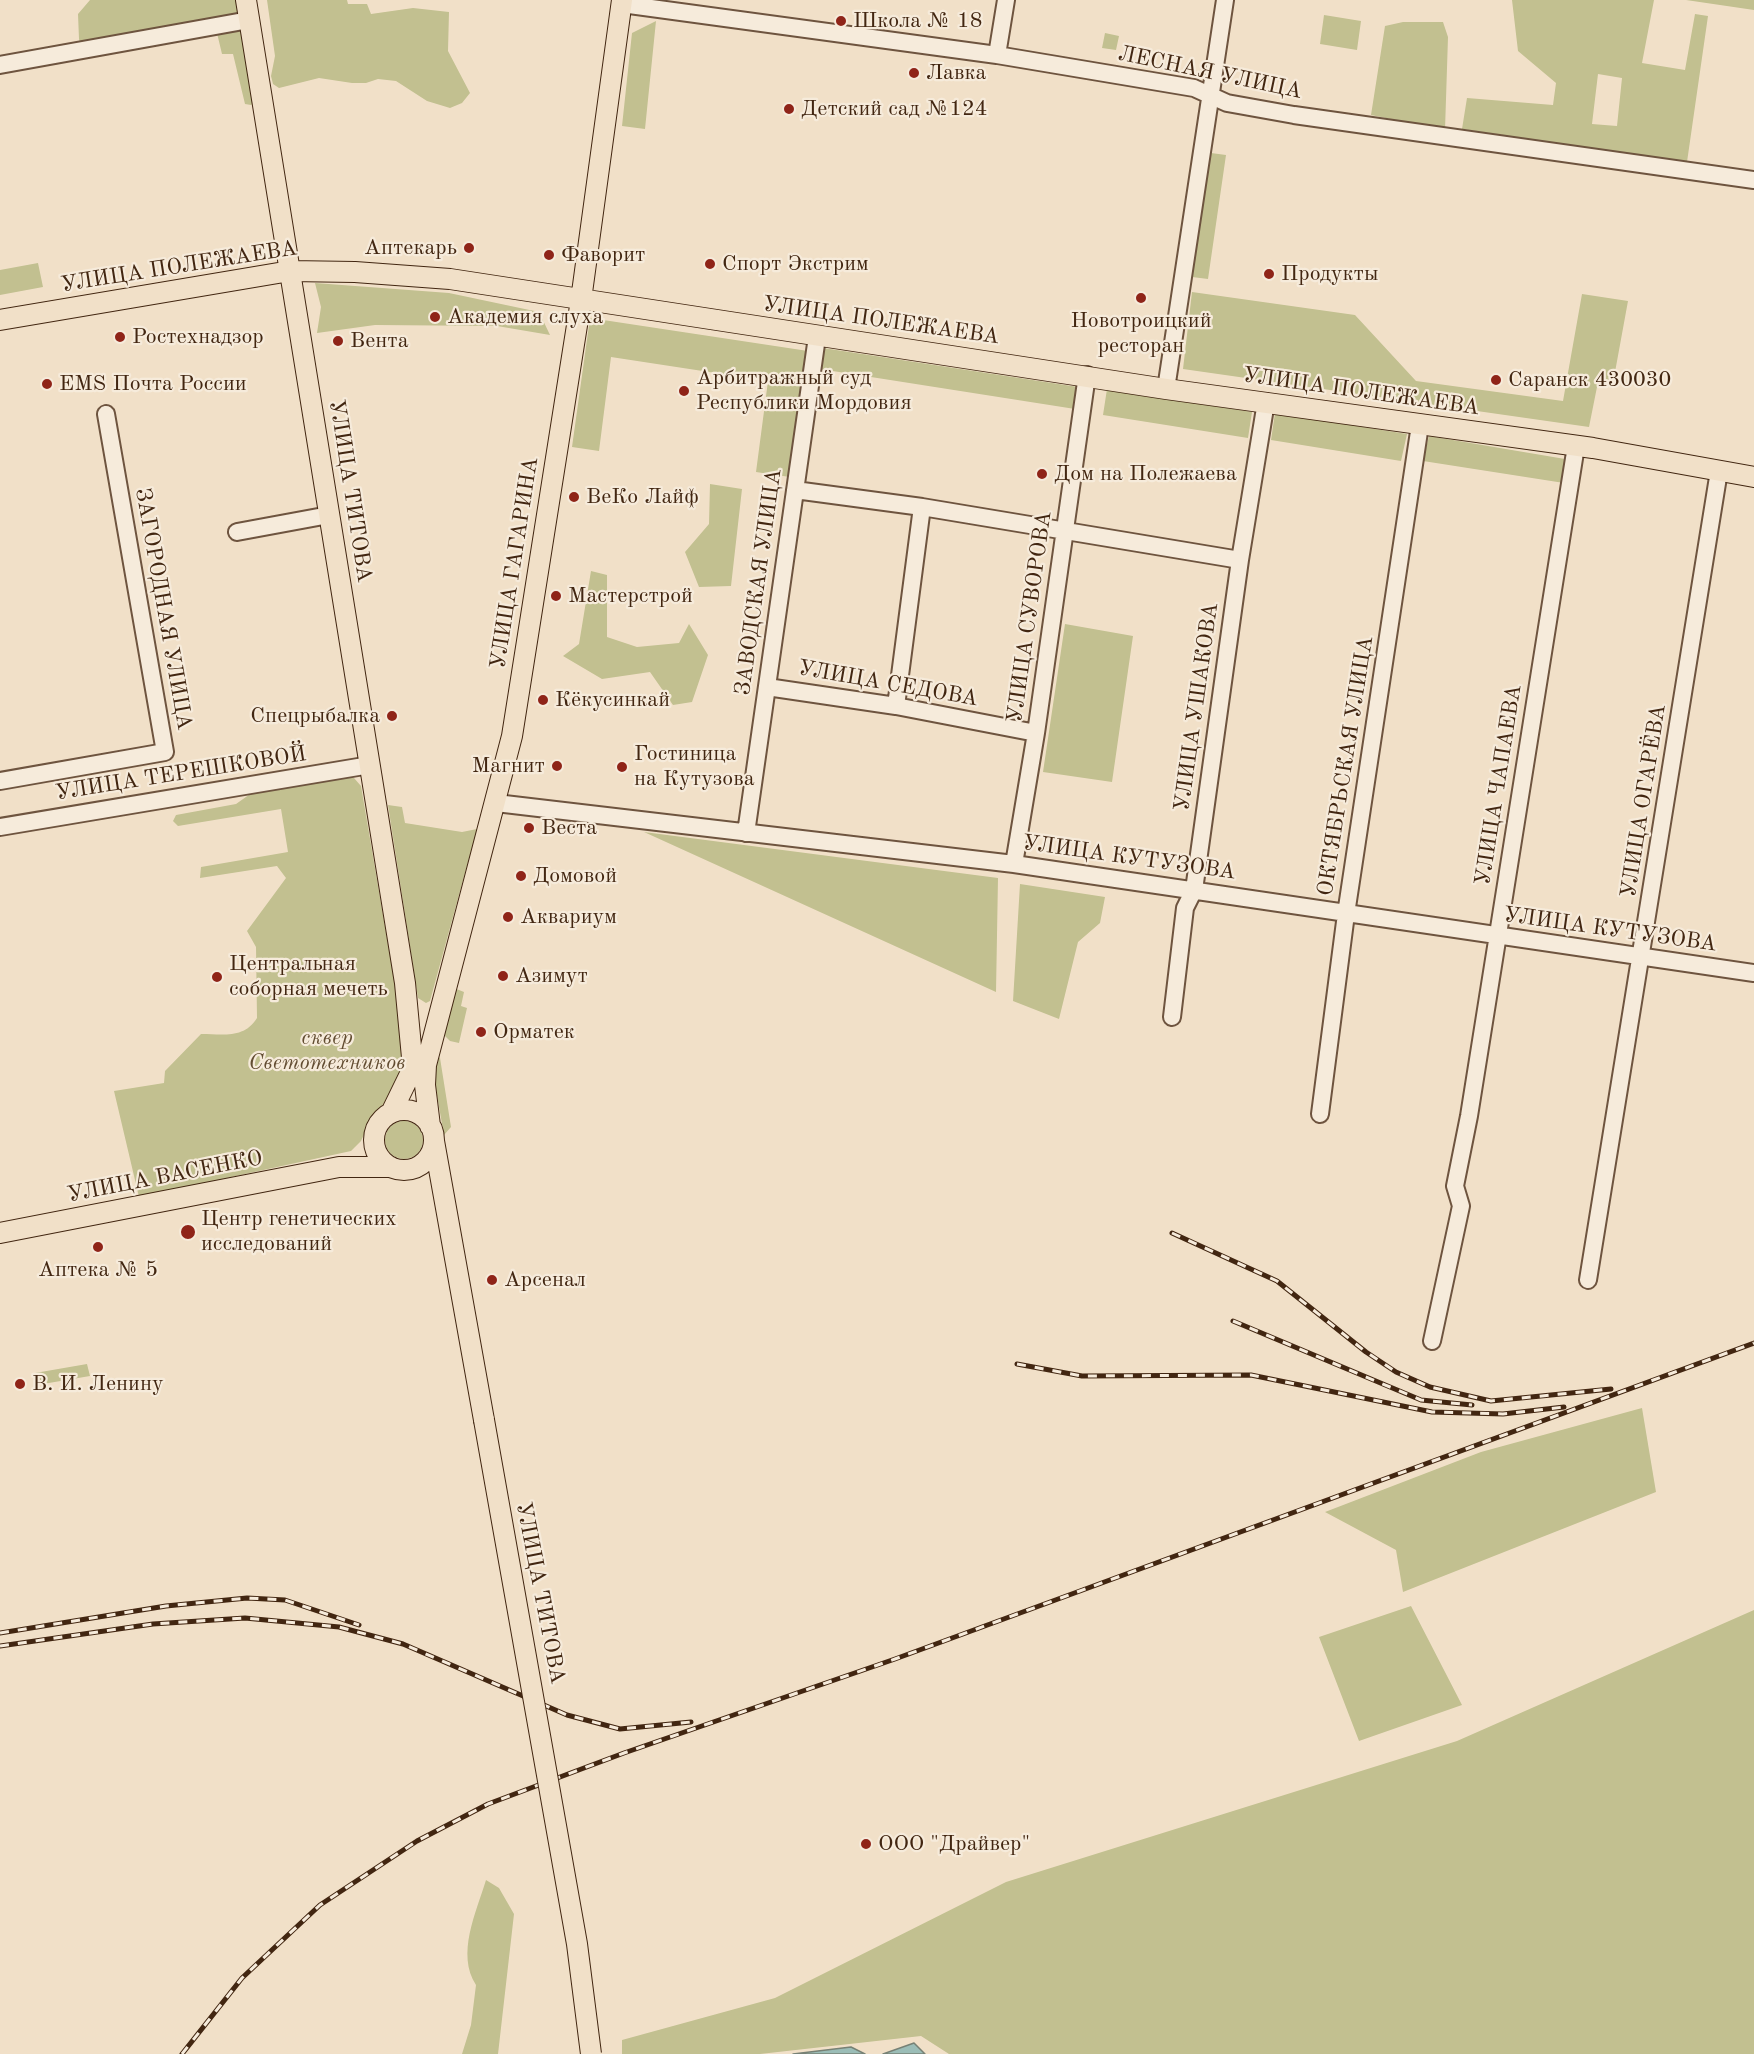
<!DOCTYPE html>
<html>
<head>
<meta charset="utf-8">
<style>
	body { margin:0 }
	canvas { display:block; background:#f1e0c8 }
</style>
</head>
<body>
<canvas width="1754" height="2054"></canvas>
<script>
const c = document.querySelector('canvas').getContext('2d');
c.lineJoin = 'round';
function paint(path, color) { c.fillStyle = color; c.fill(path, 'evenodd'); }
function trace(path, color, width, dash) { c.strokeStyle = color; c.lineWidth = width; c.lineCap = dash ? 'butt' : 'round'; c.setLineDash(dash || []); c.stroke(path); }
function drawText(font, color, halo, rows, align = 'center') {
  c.font = font + ' "Old Standard TT",serif'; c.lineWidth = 4.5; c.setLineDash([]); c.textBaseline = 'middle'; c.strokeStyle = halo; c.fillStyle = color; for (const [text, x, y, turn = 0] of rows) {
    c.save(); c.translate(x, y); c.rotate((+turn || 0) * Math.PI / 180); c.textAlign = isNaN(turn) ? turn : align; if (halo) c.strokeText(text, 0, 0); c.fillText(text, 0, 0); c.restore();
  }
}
paint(new Path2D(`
	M90,0H238L255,102L251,105L245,104L233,54H222L216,29L83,54L79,39L78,14Z
	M267,0H347L348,4H367L371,14L413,8L449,12L448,51L470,93L462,103L450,108L427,101L396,81L378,79L366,83H352L319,78L279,88L273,84L271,76L275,56Z
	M1512,0H1654L1642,63L1685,70L1695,14L1708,16L1687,162L1462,129L1467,98L1553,105L1556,83L1518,51ZM1598,74L1622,78L1617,126L1592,124Z
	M1686,0H1754V10Z
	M1324,15L1361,21L1357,50L1320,44Z
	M656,21L645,129L622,126L632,33Z
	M1403,22H1443L1448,37L1445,130L1371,115L1385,26Z
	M1105,33L1119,36L1116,50L1102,48Z
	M1211,153L1226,155L1208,279L1192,277Z
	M38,263L43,287L0,295V270Z
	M315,283L449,293L539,312L550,335L497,326L375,325L317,333L321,307Z
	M1192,292L1355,315L1416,381L1563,401L1582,294L1628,301L1613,383L1598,382L1589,427L1183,369Z
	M590,318L808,351L790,477L756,472L768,381L611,357L599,451L572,447Z
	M823,348L1078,387L1075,409L820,369Z
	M1107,389L1252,412L1248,438L1103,415Z
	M1275,413L1407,434L1401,461L1271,440Z
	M1429,436L1565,459L1564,483L1423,461Z
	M710,484L742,489L731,586L699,587L685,552L709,524Z
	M591,571L607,575V637L637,647L679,643L689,624L708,655L692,702L673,705L650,672L602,679L563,656L579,644Z
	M1065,624L1133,636L1112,782L1043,772Z
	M344,776L354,778L361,786L404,1038L402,1073L394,1092L372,1117L361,1141L351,1151L139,1197L114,1091L164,1083L165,1071L201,1034C223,1034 244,1039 257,1018L256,947L247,931L286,878L277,866L200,878L201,867L288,852L281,809L178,826L173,821L176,815L236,804L253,792Z
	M388,805L402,807L405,823L462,832L477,829L430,1001L426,1003L418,998Z
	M644,832L998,878L996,992Z
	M1020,884L1105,897L1100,923L1078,942L1059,1019L1013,1001Z
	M454,988L464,992L461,1006L467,1008L459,1043L450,1041L442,1033Z
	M436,1055L440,1058L451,1127L444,1135L433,1073Z
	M385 1140a19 19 0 1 1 38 0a19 19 0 1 1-38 0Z
	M87,1364L90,1376L37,1385L35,1373Z
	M1642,1408L1656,1492L1403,1592L1396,1550L1325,1512L1481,1452Z
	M1411,1606L1462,1705L1359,1741L1319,1637Z
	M1754,1610V2054H949L921,2036L760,2054H622V2040L775,1998L1006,1882L1457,1741Z
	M486,1880L499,1888L514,1914L498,2054H462L471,2025L476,1985C456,1954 476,1913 486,1880Z`), '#c2c090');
const water = new Path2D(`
	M914,2043L925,2054H883Z
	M851,2047L865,2054H793Z`);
paint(water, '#9bbdb7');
trace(water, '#778175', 1.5);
const minor = new Path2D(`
	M622,4L997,55L1194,88L1227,103L1294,115L1754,180
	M997,55L1006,0
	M0,65L249,20
	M1166,389L1225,0
	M795,490L922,507L1240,560
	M237,532L329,515
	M767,687L896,706L1036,733
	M896,706L922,507
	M0,781L165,752L106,414
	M496,803L1014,864L1754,973
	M0,827L370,765
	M746,833L817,337
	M1014,864L1036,733L1087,375
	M1172,1017L1185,908L1194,890L1240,560L1266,402
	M1320,1114L1346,914L1420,425
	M1588,1280L1719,471
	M1432,1341L1461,1206L1455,1186L1469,1116L1576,446`);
const major = new Path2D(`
	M246,0L405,983L413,1068L391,1113
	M0,320L290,271L355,272L450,279L1166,389L1593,448L1754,477
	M374 1140a30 30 0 1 1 60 0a30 30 0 1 1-60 0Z
	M430,1126L425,1085L426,1065L512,736L581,300L622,0
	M434,1141L484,1420
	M0,1233L339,1167H391`);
trace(minor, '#6e543f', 20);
trace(major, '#422611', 22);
trace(minor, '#f6ebdb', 16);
trace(major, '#f1e0c8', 20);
const rail = new Path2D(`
	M1172,1233L1277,1281L1366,1352L1396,1372L1430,1387L1491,1401L1611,1389
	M1233,1321L1421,1400L1472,1405
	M1017,1364L1082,1376L1251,1375L1432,1412L1503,1414L1564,1407
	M0,1633L166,1606L247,1598L285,1600L359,1625
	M0,1646L153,1624L245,1618L339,1627L403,1644L567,1715L620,1729L691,1722
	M182,2054L242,1978L320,1905L417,1841L488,1804L624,1753L895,1659L1754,1343`);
trace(rail, '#422611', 5);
trace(rail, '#f6ebdb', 3, [9]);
const majorBridge = new Path2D(`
	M484,1420L577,1944L591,2054`);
trace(majorBridge, '#422611', 22, []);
trace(majorBridge, '#f1e0c8', 20);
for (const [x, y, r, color] of [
	[841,21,6,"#8f2418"],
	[914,73,6,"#8f2418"],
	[789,109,6,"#8f2418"],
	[469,248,6,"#8f2418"],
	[549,255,6,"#8f2418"],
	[710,264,6,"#8f2418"],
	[1269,274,6,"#8f2418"],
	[1141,298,6,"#8f2418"],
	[435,317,6,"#8f2418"],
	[120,337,6,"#8f2418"],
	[338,341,6,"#8f2418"],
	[1496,380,6,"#8f2418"],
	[47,384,6,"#8f2418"],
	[684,391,6,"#8f2418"],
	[1042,474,6,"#8f2418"],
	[574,497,6,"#8f2418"],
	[556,596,6,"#8f2418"],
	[543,700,6,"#8f2418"],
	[392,716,6,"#8f2418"],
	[557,766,6,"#8f2418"],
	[622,767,6,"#8f2418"],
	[529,828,6,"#8f2418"],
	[521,876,6,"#8f2418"],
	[508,917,6,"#8f2418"],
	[503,976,6,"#8f2418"],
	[217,977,6,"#8f2418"],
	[481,1032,6,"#8f2418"],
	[188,1232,8,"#8f2418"],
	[98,1247,6,"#8f2418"],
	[492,1280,6,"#8f2418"],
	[20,1384,6,"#8f2418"],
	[866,1844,6,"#8f2418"]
]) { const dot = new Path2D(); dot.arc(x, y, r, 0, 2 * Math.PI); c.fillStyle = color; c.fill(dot); trace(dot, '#f6ebdb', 2); }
drawText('22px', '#422611', '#f6ebdb', [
	["Школа № 18",853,21],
	["Лавка",926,73],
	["Детский сад №124",801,109],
	["Аптекарь",457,248,"right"],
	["Фаворит",561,255],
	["Спорт Экстрим",722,264],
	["Продукты",1281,274],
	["Академия слуха",447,317],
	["Новотроицкий",1141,321,"center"],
	["ресторан",1141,346,"center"],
	["Ростехнадзор",132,337],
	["Вента",350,341],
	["Арбитражный суд",696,378],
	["Республики Мордовия",696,403],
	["Саранск 430030",1508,380],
	["EMS Почта России",59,384],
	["Дом на Полежаева",1054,474],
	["ВеКо Лайф",586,497],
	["Мастерстрой",568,596],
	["Кёкусинкай",555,700],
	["Спецрыбалка",380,716,"right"],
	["Гостиница",634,754],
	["на Кутузова",634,779],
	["Магнит",545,766,"right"],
	["Веста",541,828],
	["Домовой",533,876],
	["Аквариум",520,917],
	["Центральная",229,964],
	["соборная мечеть",229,989],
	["Азимут",515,976],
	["Орматек",493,1032],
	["Центр генетических",201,1219],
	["исследований",201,1244],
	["Аптека № 5",98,1270,"center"],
	["Арсенал",504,1280],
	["В. И. Ленину",32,1384],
	["ООО \"Драйвер\"",878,1844]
], 'left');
drawText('22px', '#422611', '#f6ebdb', [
	["ЛЕСНАЯ УЛИЦА",1210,73,12],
	["УЛИЦА ПОЛЕЖАЕВА",179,267,-9],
	["УЛИЦА ПОЛЕЖАЕВА",881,321,8],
	["УЛИЦА ПОЛЕЖАЕВА",1361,392,8],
	["УЛИЦА ТИТОВА",350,491,81],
	["УЛИЦА ГАГАРИНА",515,563,-81],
	["ЗАВОДСКАЯ УЛИЦА",759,582,-82],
	["ЗАГОРОДНАЯ УЛИЦА",163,609,80],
	["УЛИЦА СУВОРОВА",1030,617,-82],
	["УЛИЦА СЕДОВА",888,684,10],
	["УЛИЦА УШАКОВА",1197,707,-82],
	["ОКТЯБРЬСКАЯ УЛИЦА",1346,766,-81],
	["УЛИЦА ТЕРЕШКОВОЙ",181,774,-9],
	["УЛИЦА ЧАПАЕВА",1499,785,-81],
	["УЛИЦА ОГАРЁВА",1644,801,-81],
	["УЛИЦА КУТУЗОВА",1129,858,8],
	["УЛИЦА КУТУЗОВА",1610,930,8],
	["УЛИЦА ВАСЕНКО",165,1177,-11],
	["УЛИЦА ТИТОВА",540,1593,79]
]);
drawText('italic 22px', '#624c31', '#f6ebdb', [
	["сквер",327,1038],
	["Светотехников",327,1063]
]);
</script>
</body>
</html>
